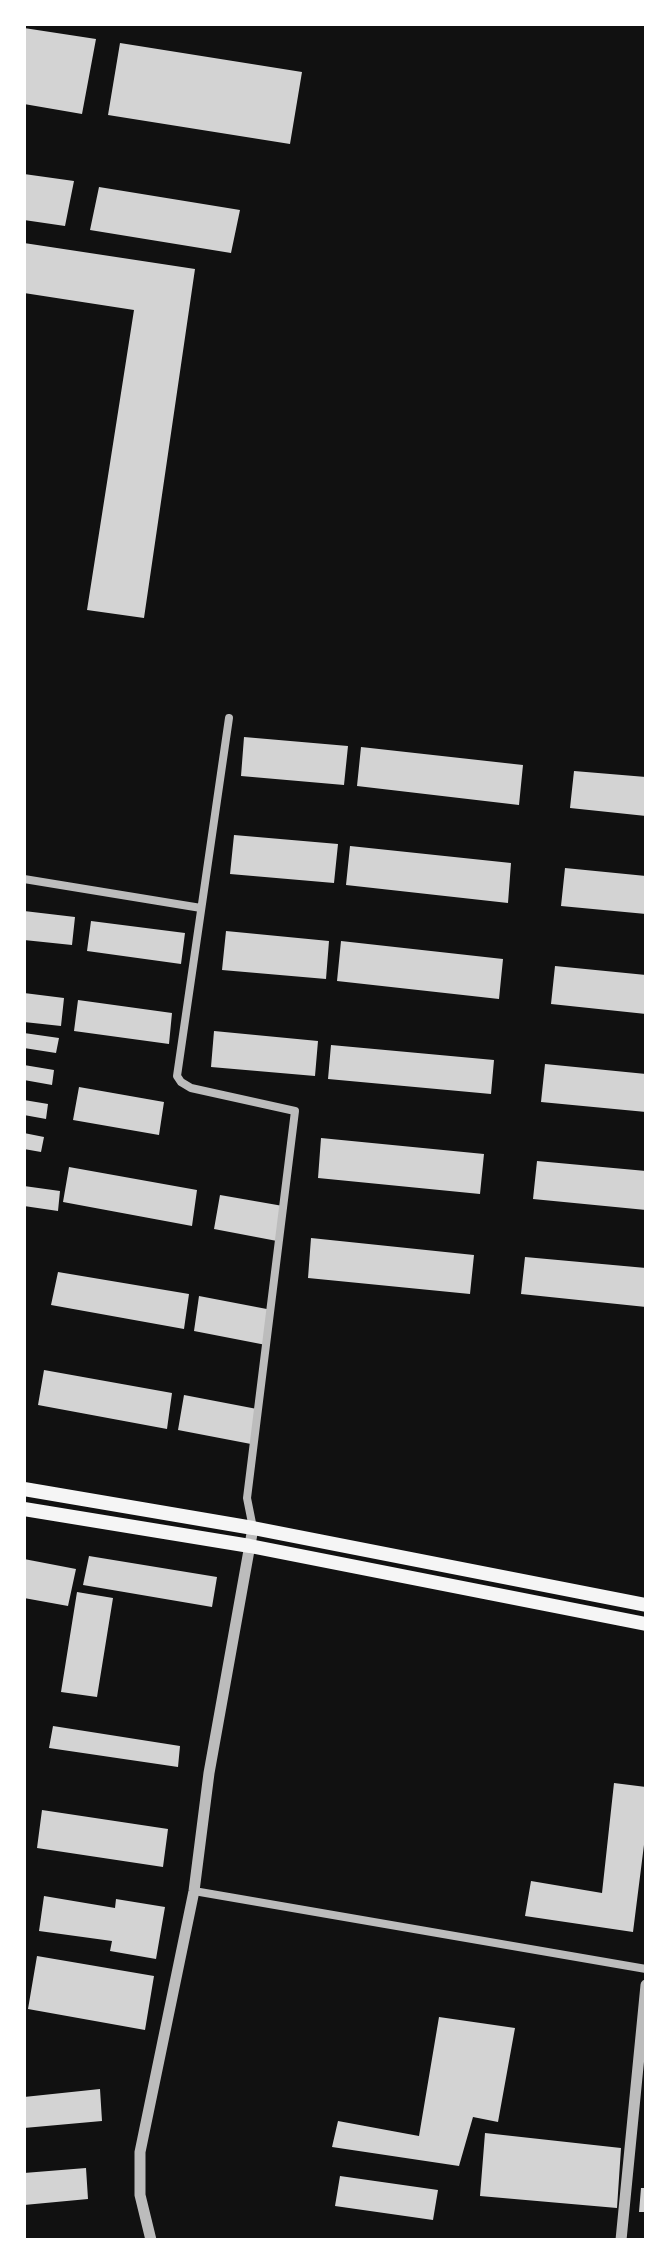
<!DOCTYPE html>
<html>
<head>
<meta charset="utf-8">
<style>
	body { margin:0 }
	#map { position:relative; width:670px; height:2264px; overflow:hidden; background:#111; font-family:"Exo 2",sans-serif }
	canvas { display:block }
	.frame { position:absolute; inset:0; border:26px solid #fff; pointer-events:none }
</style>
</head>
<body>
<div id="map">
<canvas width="670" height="2264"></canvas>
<div class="frame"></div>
</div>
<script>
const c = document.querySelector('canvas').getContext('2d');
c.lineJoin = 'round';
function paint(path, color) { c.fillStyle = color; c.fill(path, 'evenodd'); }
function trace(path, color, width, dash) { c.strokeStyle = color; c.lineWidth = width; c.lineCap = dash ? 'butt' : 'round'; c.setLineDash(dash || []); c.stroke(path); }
paint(new Path2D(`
	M24,28L96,39L82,114L24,104Z
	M120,43L302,72L290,144L108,115Z
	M24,174L74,181L65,226L24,220Z
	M99,187L240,210L231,253L90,230Z
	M24,243L195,269L144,618L87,610L134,310L24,293Z
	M244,737L348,746L344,785L241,776Z
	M361,747L523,765L519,805L357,786Z
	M574,771L646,777V816L570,808Z
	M234,835L338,844L334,883L230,874Z
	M350,846L511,863L508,903L346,885Z
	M565,868L646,876V914L561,906Z
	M24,911L75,917L72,945L24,940Z
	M91,921L185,933L181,964L87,951Z
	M226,931L329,941L326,979L222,970Z
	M341,941L503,959L499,999L337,981Z
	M555,966L646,975V1014L551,1004Z
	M24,993L64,998L61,1026L24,1022Z
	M78,1000L172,1013L169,1044L74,1031Z
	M214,1031L318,1041L315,1076L211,1067Z
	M24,1033L59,1038L56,1053L24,1048Z
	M331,1045L494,1060L491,1094L328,1079Z
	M545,1064L646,1074V1112L541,1102Z
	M24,1065L54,1070L52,1085L24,1080Z
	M79,1087L164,1102L159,1135L73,1120Z
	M24,1100L48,1104L46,1119L24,1115Z
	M24,1133L44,1137L41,1152L24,1149Z
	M321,1138L484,1154L480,1194L318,1178Z
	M537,1161L646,1171V1210L533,1199Z
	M69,1167L197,1190L192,1226L63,1202Z
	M24,1186L60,1191L58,1211L24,1206Z
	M220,1195L283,1206L277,1241L214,1229Z
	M311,1238L474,1255L470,1294L308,1278Z
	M525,1257L646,1268V1307L521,1294Z
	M58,1272L189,1294L184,1329L51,1305Z
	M199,1296L272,1310L266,1345L194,1331Z
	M44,1370L172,1393L167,1429L38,1405Z
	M184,1395L257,1409L251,1444L178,1430Z
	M89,1556L217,1577L212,1607L83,1585Z
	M24,1559L76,1569L68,1606L24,1598Z
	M77,1592L113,1598L97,1697L61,1692Z
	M53,1726L180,1746L178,1767L49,1748Z
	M614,1783L646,1787V1829L633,1932L525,1916L531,1881L602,1893Z
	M42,1810L168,1829L163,1867L37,1848Z
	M44,1896L115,1908L116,1899L165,1907L156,1959L110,1951L112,1941L39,1931Z
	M37,1956L154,1976L145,2030L28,2009Z
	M439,2017L515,2028L498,2122L473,2117L459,2166L332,2147L338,2121L419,2136Z
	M100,2089L102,2121L24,2128V2097Z
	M485,2133L621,2148L617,2208L480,2196Z
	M86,2168L88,2199L24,2205V2173Z
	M340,2176L438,2190L433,2220L335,2206Z
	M641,2188H646V2212H639Z`), '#d3d3d3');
trace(new Path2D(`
	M229,718L177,1076L181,1082L191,1088L295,1111L247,1498L253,1528
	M24,879L201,908
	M194,1891L646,1969`), '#bcbcbc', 8);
trace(new Path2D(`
	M151,2240L140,2195V2152L194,1891L209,1773L253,1528
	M621,2240L646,1985`), '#bcbcbc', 11);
trace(new Path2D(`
	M24,1489L253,1528L646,1605
	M24,1509L250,1546L646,1624`), '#f5f5f5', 14);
</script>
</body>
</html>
